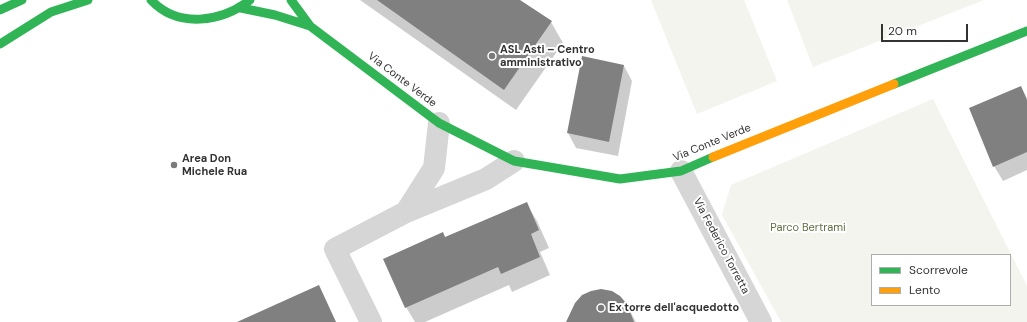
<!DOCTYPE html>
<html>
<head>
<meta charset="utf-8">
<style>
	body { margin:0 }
	#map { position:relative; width:1027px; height:322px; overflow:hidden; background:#fff; font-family:"DM Sans",sans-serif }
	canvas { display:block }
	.legend { position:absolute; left:871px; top:254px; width:140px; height:52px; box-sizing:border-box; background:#fff; border:1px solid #adadad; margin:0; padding:5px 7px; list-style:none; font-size:12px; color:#323232 }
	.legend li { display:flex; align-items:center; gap:8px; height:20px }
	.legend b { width:20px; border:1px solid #adadad }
	.scale { position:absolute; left:881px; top:24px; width:87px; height:18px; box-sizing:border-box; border:2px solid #323232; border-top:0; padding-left:5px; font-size:12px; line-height:14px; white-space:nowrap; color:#323232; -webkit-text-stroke:3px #fff; paint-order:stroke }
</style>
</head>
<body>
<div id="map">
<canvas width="1027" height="322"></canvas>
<ul class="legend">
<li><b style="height:5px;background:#30b455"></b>Scorrevole</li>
<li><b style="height:5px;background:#ff9f0a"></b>Lento</li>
</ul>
<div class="scale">20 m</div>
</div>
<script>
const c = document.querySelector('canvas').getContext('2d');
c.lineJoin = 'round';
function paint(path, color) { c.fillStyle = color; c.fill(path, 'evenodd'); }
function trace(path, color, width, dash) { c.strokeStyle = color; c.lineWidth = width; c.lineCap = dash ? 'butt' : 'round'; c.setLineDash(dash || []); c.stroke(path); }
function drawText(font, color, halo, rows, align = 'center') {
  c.font = font + ' "DM Sans",sans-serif'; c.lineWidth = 4; c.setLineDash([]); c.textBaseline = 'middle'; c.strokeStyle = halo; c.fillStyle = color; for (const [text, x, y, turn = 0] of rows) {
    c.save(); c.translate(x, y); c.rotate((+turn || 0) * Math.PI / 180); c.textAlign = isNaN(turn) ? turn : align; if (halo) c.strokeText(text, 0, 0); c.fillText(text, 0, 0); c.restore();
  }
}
paint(new Path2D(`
	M651,0H744L777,81L697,114Z
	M787,0H984L813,67Z
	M933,99L1027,286V322H781L722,215L731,185ZM872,255H1010V305H872Z`), '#f2f4ed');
paint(new Path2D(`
	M360,0H518L551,22L563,43L516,110Z
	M624,66L632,81L618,156L576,148L568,133Z
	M1021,87L1027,98V170L1003,181L994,166Z
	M526,203L537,221L549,248L540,252L550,275L512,292L509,285L425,322H415L406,307Z
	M318,287L336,322H273Z
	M626,304L636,322H571Z`), '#0003');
paint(new Path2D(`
	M377,0H520L552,21L504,90Z
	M582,56L624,65L609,142L567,133Z
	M1021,86L1027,100V152L993,167L969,108Z
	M527,202L539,230L531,234L540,257L501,274L498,267L405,308L383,259L443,232L445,237Z
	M319,285L336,322H237Z
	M601,289L612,291L620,296L627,304L634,322H566L575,303L582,295L591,291Z`), '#808080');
trace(new Path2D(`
	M681,171L761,322
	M406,212L434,168L439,123
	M371,322L335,249L406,212L486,179L514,161`), '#d6d6d6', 22);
trace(new Path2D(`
	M151,0C178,29 222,22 250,0
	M291,0L310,26L439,123L514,161L620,179L681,171L713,157
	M241,8L275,15L310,26
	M0,10L22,0
	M0,44L51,12L88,0
	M894,84L1027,31`), '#30b455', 9);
trace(new Path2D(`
	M713,157L894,84`), '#ff9f0a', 9);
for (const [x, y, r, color] of [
	[492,56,4,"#7a7a7a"],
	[174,165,4,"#7a7a7a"],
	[601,308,4,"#7a7a7a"]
]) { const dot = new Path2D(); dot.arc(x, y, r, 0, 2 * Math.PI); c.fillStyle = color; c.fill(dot); trace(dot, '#fff', 1.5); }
drawText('bold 11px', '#323232', '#fff', [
	["ASL Asti – Centro",500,50],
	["amministrativo",500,63],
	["Area Don",182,159],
	["Michele Rua",182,172],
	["Ex torre dell'acquedotto",609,308]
], 'left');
drawText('11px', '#323232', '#fff', [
	["Via Conte Verde",402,80,37],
	["Via Conte Verde",712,143,-22],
	["Via Federico Torretta",721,246,62]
]);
drawText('11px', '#5c6f3f', '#fff', [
	["Parco Bertrami",808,228]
]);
</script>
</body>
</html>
